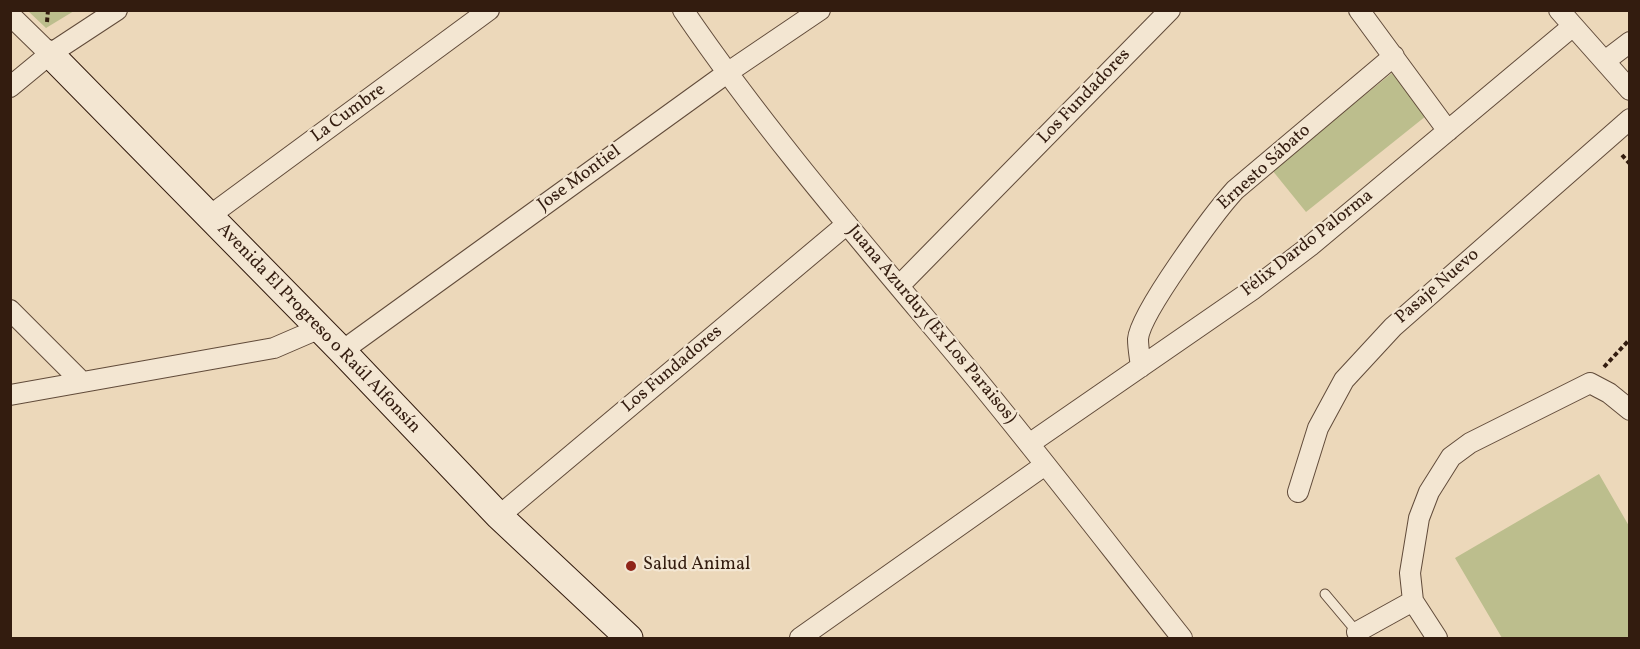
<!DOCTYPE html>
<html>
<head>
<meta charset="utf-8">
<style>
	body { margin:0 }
	#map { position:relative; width:1640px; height:649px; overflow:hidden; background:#ecd8ba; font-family:Vollkorn,serif }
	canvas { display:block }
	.frame { position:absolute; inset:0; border:12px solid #331c0f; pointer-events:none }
</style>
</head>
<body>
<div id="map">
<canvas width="1640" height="649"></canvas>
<div class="frame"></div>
</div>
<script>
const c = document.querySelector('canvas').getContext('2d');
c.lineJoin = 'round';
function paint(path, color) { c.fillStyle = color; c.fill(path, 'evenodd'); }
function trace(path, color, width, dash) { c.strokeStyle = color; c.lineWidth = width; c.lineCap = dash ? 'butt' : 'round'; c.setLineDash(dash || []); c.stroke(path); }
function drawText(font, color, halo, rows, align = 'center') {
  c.font = font + ' Vollkorn,serif'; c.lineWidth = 4.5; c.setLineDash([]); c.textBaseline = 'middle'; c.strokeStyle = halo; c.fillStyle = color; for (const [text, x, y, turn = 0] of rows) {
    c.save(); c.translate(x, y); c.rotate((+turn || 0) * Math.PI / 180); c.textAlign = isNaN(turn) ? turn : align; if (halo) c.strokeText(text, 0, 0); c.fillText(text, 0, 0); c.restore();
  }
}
paint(new Path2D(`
	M28,11H74L46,28Z
	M1392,73L1426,116L1306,212L1272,170Z
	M1599,474L1629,526V638H1502L1455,558Z`), '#bcbe8d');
const lane = new Path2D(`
	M1325,594L1357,632`);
const street = new Path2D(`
	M683,10C771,139 874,256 974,376C1045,462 1113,551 1182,638
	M1359,10L1448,131
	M1559,10L1630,90
	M10,15L50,54
	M1605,61L1630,42
	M10,87L50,54L117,10
	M208,217L489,10
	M899,286L1170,10
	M10,310L81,381
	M342,351L727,73L820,10
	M1141,367C1140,358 1138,348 1138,339C1140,313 1215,212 1235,190L1394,56
	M10,395L274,348L318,329
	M1029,444L1252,290L1310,246L1573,26
	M1298,492L1318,428L1344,380L1393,327L1630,119
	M499,516L847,224
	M1413,601L1437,638
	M1357,632L1413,601L1410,573L1419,518L1429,492L1451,457L1470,443L1590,383L1609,393L1630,410
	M800,638L1045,465`);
const secondary = new Path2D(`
	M50,54L342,351L499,516L629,638`);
trace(lane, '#614b3a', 11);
trace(street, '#614b3a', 22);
trace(secondary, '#331c0f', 29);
trace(new Path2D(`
	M47,22L48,10
	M1622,155L1630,164
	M1604,367L1630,339`), '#331c0f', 4, [4.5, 3]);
trace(lane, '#f3e6d2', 9);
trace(street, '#f3e6d2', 20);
trace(secondary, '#f3e6d2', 27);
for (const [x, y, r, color] of [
	[631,566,6,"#8f2418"]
]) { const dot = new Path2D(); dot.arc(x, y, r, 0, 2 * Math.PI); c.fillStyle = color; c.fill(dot); trace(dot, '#f3e6d2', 2); }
drawText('18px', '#331c0f', '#f3e6d2', [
	["Los Fundadores",1085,97,-46],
	["La Cumbre",349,114,-36],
	["Ernesto Sábato",1265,168,-42],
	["Jose Montiel",580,179,-36],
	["Félix Dardo Palorma",1308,244,-38],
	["Pasaje Nuevo",1438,287,-41],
	["Juana Azurduy (Ex Los Paraisos)",931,325,50],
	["Avenida El Progreso o Raúl Alfonsín",318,329,46],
	["Los Fundadores",673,370,-40]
]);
drawText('18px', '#331c0f', '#f3e6d2', [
	["Salud Animal",643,566]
], 'left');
</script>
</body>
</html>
